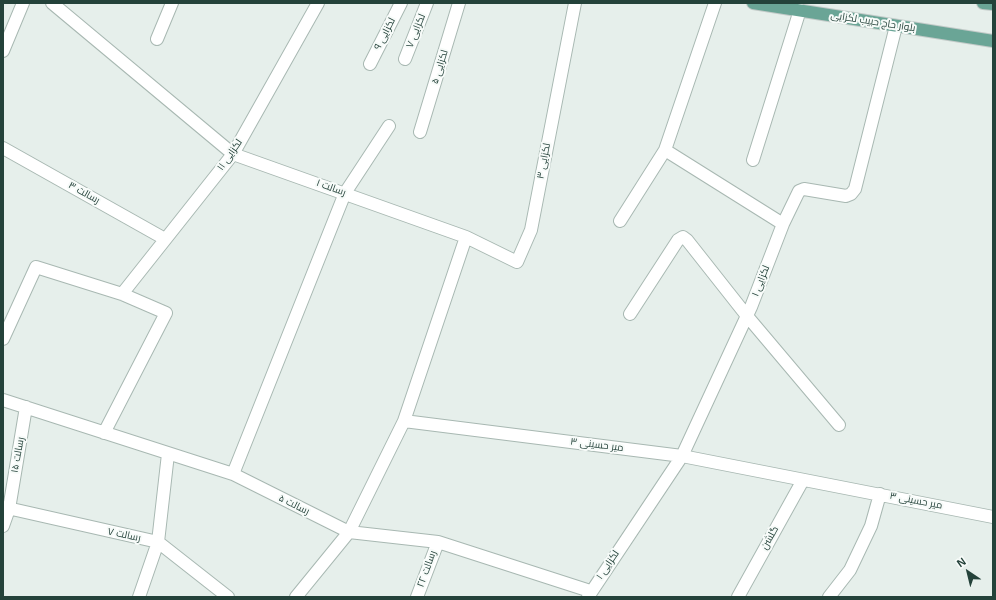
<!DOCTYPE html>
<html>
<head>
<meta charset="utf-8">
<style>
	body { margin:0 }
	#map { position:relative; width:996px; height:600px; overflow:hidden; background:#e6efeb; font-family:Arial,sans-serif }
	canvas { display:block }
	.frame { position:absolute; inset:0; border:4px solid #24423a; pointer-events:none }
	.north { position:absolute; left:948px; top:552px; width:40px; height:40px; -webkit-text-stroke:3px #f7fbf9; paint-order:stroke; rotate:325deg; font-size:11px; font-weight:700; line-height:16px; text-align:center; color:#24423a }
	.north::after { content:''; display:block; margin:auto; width:14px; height:18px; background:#24423a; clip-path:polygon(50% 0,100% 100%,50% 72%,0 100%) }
</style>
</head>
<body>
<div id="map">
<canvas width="996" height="600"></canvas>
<div class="frame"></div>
<div class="north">N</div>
</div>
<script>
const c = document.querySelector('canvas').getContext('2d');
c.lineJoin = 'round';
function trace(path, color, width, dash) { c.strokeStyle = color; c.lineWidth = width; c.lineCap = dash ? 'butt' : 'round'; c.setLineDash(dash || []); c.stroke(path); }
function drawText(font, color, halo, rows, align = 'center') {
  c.font = font + ' Arial,Cairo,sans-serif'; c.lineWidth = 4; c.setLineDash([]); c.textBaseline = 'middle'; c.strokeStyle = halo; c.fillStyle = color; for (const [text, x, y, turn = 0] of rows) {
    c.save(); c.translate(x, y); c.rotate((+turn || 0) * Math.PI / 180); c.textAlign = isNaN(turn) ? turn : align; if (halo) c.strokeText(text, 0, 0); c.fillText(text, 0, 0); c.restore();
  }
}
const minor = new Path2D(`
	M52,3L233,154L466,237L404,421
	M157,39L172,3
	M405,59L427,3
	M370,64L401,3
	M420,132L459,3
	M3,148L165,239
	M753,160L800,10
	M620,221L665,150
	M783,224L799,191L804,189L846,196L851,194L855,189L896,26
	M466,237L517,262L531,230L575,3
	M122,294L233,154L318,3
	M630,314L678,240L683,237L687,240L747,316L839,425
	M3,339L36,267L122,294L166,313L104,433
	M3,400L233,474L349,532L438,542L590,591
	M233,474L345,193L389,126
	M3,507L158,542L228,597
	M3,526L9,509L26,407
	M139,597L158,542L168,454
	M296,597L349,532L404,421L682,456L993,517
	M417,597L438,542
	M588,597L682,456L751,307L783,224L665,150L715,3
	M738,597L803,480
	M829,597L850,570L871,526L880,494`);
const tertiary = new Path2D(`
	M3,51L23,3`);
const primary = new Path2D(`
	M753,3L993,41
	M983,3L993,4`);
trace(minor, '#a8b8b2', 14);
trace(tertiary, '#a8b8b2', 14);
trace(primary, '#c2cac8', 14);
trace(minor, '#fff', 12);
trace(tertiary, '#fff', 12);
trace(primary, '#6aa596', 12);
drawText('10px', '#24423a', '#f7fbf9', [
	["بلوار حاج حبیب لکزايی",873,22,9],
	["لکزایی ۷",416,31,-68],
	["لکزایی ۹",385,34,-63],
	["لکزایی ۵",440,67,-73],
	["لکزایی ۱۱",230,155,-55],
	["لکزایی ۳",544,161,-79],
	["رسالت ۱",331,188,20],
	["رسالت ۳",84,193,29],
	["لکزایی ۱",761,281,-69],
	["میر حسینی ۳",597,445,7],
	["رسالت ۱۵",18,455,-80],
	["میر حسینی ۳",916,501,11],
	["رسالت ۵",294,505,26],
	["رسالت ۷",124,535,12],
	["گلشن",770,538,-61],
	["لکزایی ۱",608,565,-56],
	["رسالت ۲۲",427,569,-70]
]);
</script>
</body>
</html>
